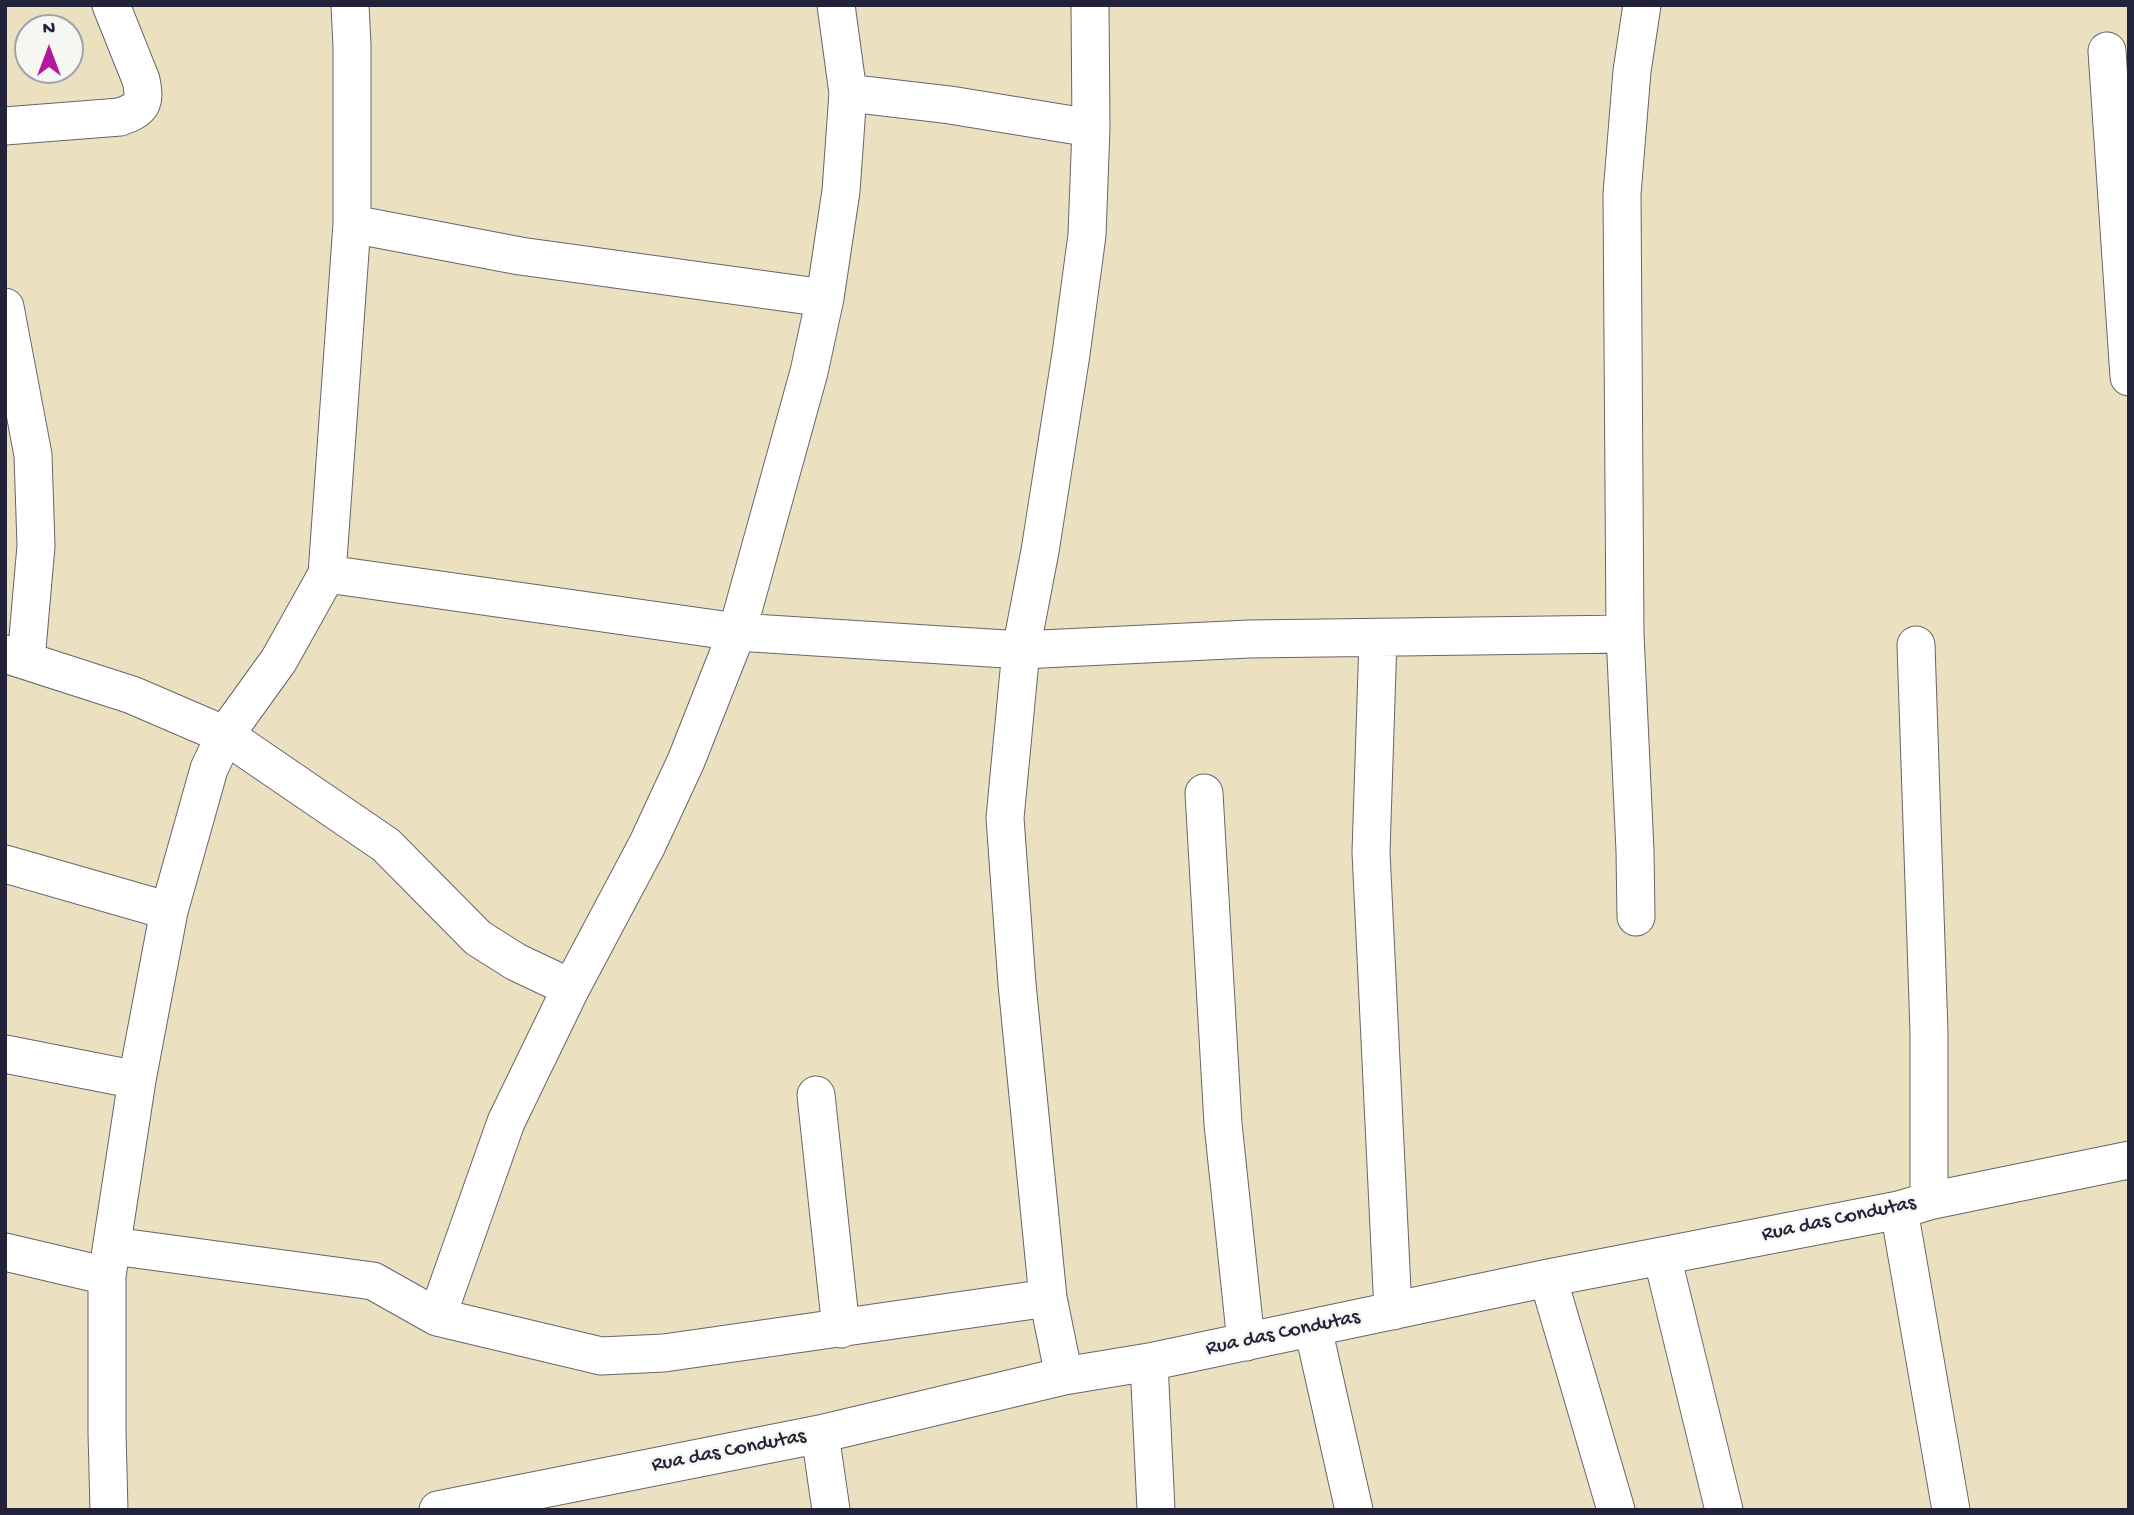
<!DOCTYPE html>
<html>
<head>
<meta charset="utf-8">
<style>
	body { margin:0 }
	#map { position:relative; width:2134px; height:1515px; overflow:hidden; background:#ebe1c1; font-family:"Gochi Hand",sans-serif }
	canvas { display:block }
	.frame { position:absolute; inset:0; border:7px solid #22223b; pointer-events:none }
	.north { position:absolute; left:14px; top:14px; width:70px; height:70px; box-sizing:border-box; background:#f6f6f2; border:2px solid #a1a1a9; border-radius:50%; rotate:0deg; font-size:19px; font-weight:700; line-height:28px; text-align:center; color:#22223b }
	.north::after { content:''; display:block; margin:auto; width:24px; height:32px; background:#b5179e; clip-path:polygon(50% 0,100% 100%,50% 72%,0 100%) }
</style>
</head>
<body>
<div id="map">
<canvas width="2134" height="1515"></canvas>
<div class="frame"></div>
<div class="north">N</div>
</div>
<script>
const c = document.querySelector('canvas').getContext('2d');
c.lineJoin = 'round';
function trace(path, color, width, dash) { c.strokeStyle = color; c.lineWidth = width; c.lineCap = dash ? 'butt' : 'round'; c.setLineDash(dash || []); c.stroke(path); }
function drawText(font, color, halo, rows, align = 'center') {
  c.font = font + ' "Gochi Hand",sans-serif'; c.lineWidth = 5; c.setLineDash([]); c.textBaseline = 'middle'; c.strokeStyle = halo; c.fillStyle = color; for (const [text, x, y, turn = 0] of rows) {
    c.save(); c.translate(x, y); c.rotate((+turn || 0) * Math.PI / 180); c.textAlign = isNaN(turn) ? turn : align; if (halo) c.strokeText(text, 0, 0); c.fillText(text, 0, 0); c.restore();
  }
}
const minor = new Path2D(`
	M2107,51L2129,377
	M848,93L950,105L1091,128
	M5,126L120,117C142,109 146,104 141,80L111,5
	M352,224L520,256L825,298
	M5,307L33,455L36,546L26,660
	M327,574L737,632L1021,650L1249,639L1625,634
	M1378,639L1371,852L1393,1311
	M1916,645L1929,1032V1201
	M5,654L132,695L225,735L386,845L478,938L516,962L571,988
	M1204,793L1223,1124L1246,1342
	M5,864L169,911
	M1636,917L1635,851L1625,634L1622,194L1632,71L1642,5
	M5,1054L137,1080
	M816,1095L841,1329
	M1899,1210L1951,1510
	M113,1246L373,1281L437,1317L506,1122L571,988L647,845L686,761L737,632L809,372L825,298L841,191L848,93L836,5
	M5,1252L107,1276
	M1662,1256L1724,1510
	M1548,1278L1616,1510
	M437,1317L601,1356L664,1353L1048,1298
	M1313,1328L1354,1510
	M1149,1362L1156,1510
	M1064,1376L1048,1298L1017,984L1005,818L1021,650L1040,551L1071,354L1087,235L1091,128L1090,5
	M820,1434L831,1510
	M109,1510L107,1433V1276L137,1080L169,911L209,769L225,735L279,660L327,574L352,224V46L350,5
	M438,1510L820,1434L1064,1376L1149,1362L1548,1278L1899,1210L1929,1201L2129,1160`);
trace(minor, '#68656a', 39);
trace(minor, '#fff', 37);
drawText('21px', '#22223b', '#f6f6f2', [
	["Rua das Condutas",1839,1220,-12],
	["Rua das Condutas",1283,1334,-12],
	["Rua das Condutas",729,1452,-11]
]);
</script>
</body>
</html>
